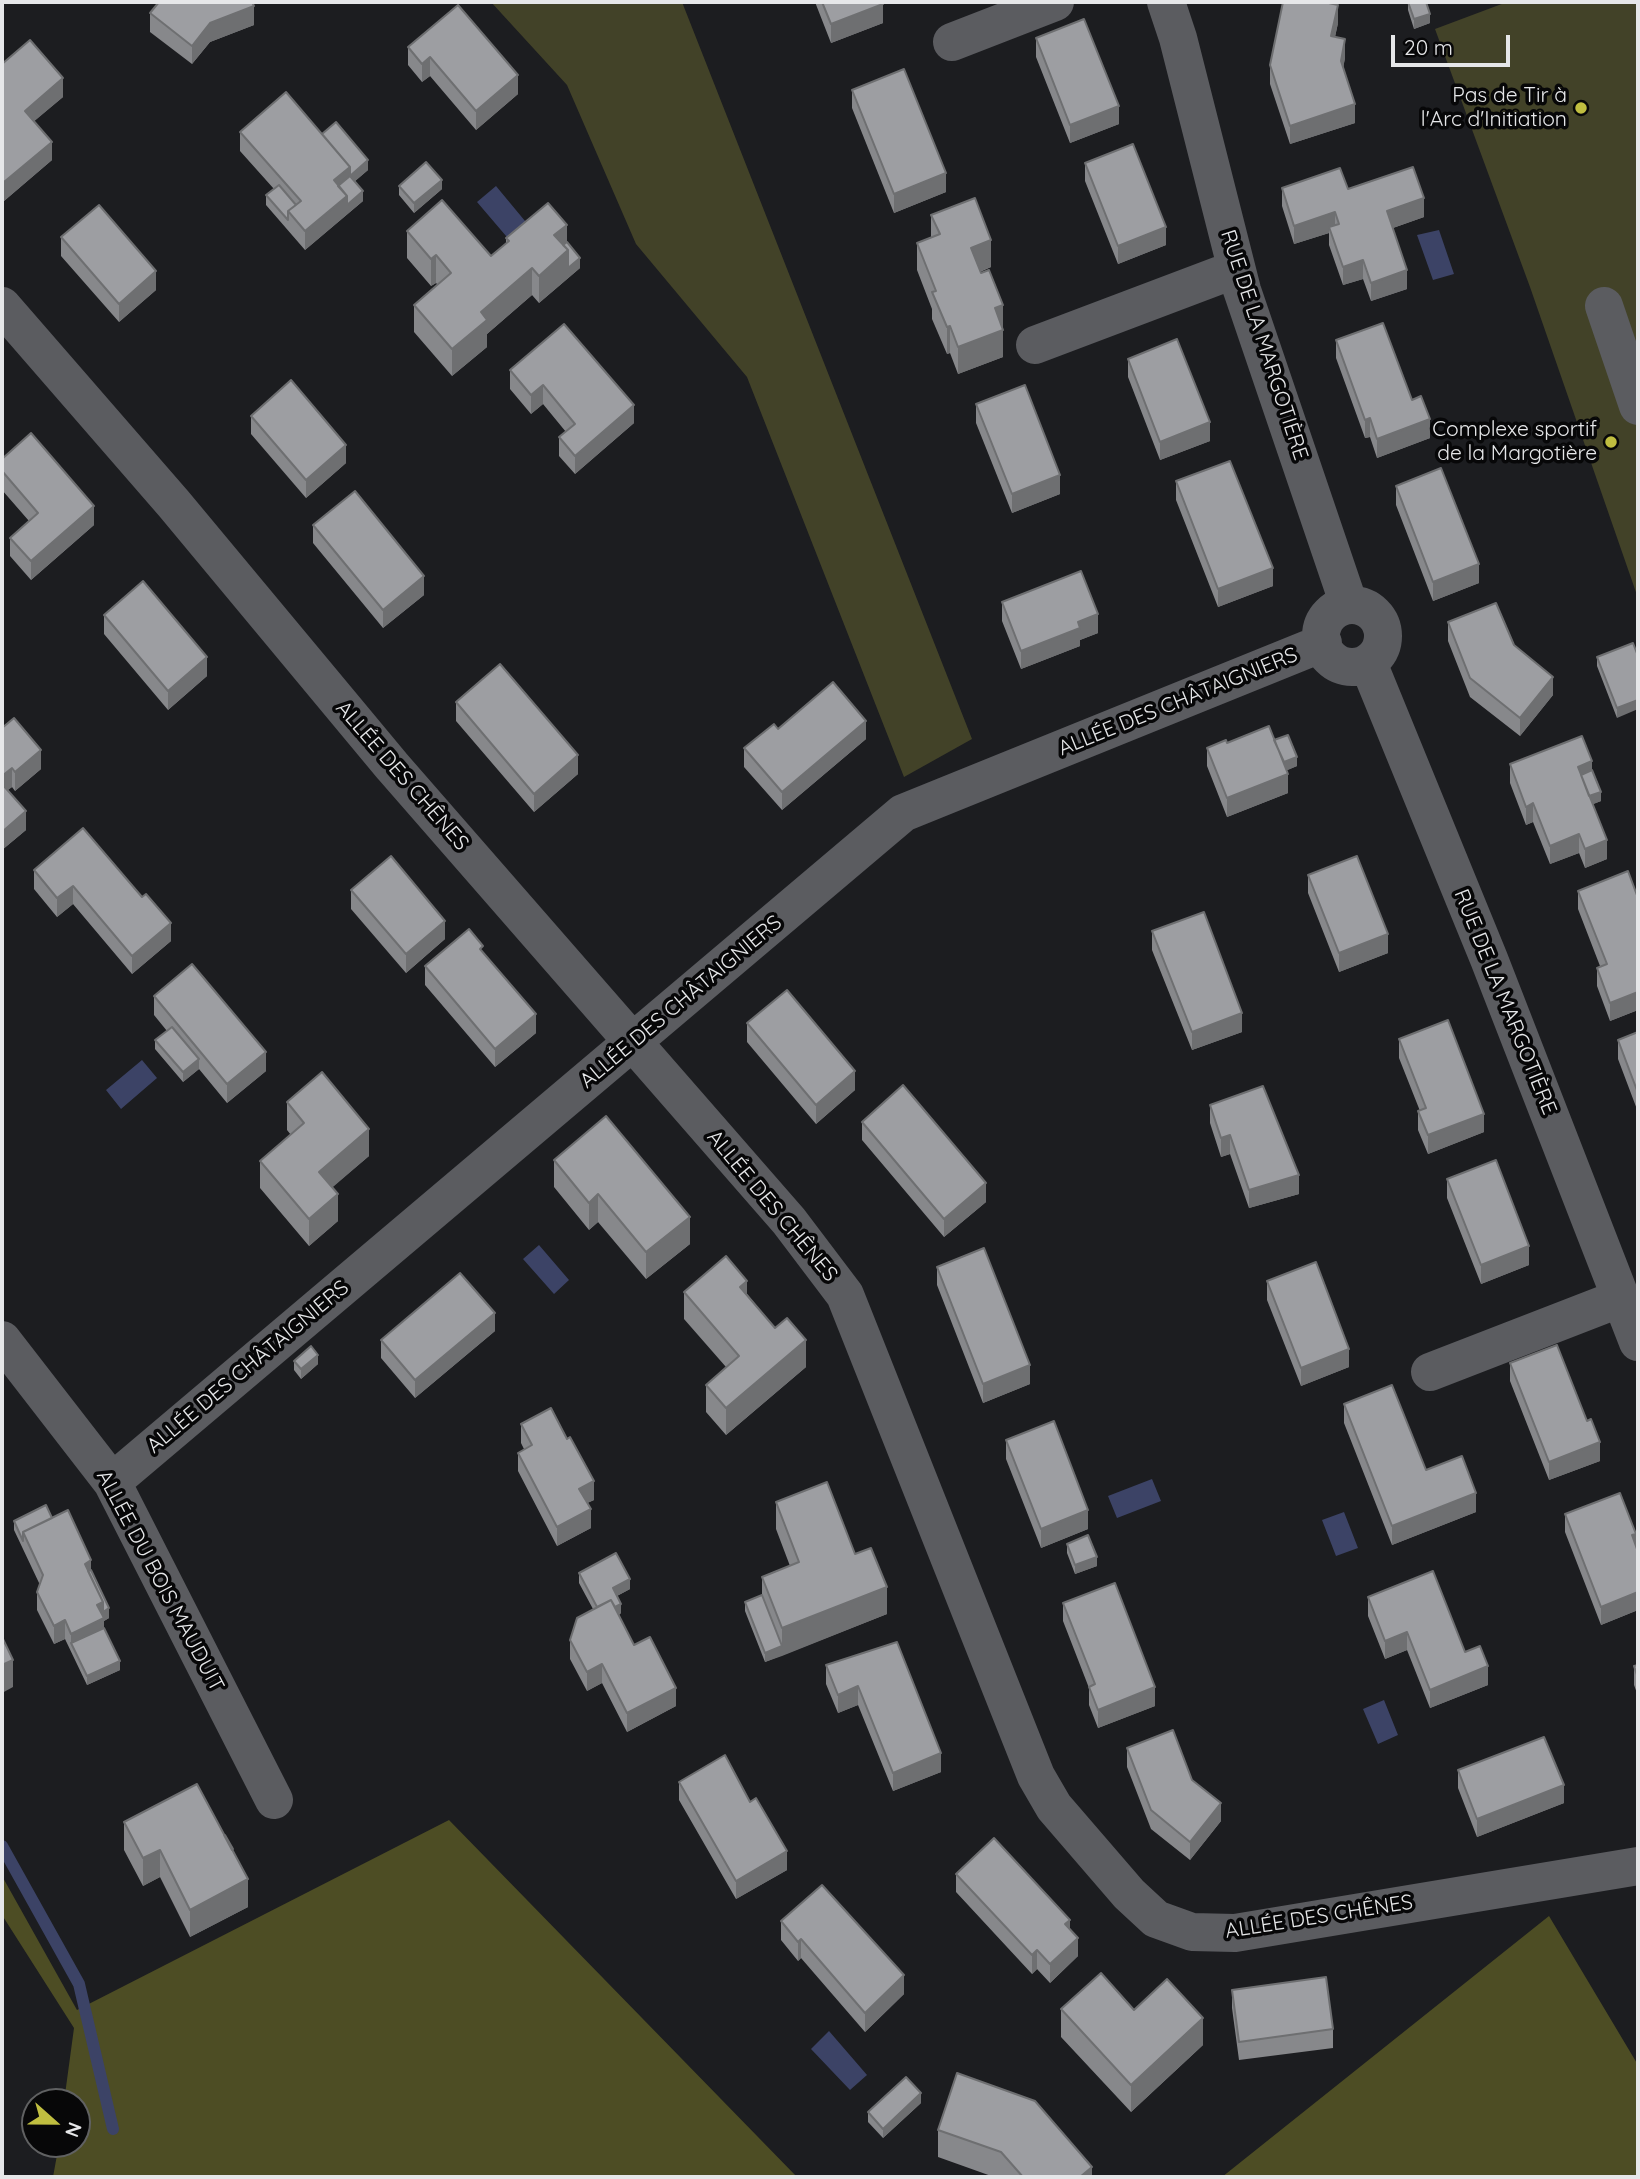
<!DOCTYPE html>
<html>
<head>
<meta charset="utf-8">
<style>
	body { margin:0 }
	#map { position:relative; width:1640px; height:2179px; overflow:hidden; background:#1c1d20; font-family:Quicksand,sans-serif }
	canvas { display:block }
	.frame { position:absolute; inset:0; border:4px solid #e6e7e9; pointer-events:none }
	.north { position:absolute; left:21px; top:2088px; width:70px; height:70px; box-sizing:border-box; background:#070708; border:2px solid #606162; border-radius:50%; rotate:111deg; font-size:19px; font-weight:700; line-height:28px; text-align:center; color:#e6e7e9 }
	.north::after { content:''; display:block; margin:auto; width:24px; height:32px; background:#c0be40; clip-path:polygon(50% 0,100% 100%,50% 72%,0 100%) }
	.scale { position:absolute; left:1391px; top:35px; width:119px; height:32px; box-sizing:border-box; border:4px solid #e6e7e9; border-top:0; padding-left:9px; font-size:21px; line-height:24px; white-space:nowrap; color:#e6e7e9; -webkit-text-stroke:5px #070708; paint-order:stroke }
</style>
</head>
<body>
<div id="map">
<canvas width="1640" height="2179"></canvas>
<div class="frame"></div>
<div class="north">N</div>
<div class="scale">20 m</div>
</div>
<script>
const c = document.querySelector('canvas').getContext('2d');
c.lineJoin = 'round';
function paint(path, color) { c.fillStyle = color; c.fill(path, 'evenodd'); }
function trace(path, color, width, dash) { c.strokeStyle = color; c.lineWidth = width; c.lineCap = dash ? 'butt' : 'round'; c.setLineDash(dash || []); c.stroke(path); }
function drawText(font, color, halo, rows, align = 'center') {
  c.font = font + ' Quicksand,sans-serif'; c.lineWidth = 7; c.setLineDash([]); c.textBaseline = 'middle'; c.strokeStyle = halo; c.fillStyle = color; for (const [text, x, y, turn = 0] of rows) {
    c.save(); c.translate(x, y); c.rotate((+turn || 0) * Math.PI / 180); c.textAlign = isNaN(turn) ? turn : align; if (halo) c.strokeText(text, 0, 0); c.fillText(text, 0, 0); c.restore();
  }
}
paint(new Path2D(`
	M491,2H682L972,739L904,777L747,377L636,244L567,85Z
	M1507,2H1638V598L1530,287L1435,29Z`), '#424228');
paint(new Path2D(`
	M449,1820L797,2177H53L59,2144H77V2102H64L74,2028L2,1915V1876L77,2010Z
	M1549,1916L1638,2065V2177H1222Z`), '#4d4d24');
paint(new Path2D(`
	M496,186L530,227L512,243L477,202Z
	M1439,230L1454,274L1433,280L1417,235Z
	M142,1060L157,1078L121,1109L106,1090Z
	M539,1245L569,1280L554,1294L523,1259Z
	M1152,1479L1161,1501L1117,1518L1108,1496Z
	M1344,1512L1358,1548L1336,1556L1322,1520Z
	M1384,1700L1398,1735L1378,1744L1363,1709Z
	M829,2031L867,2075L850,2090L811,2049Z`), '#3c4366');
trace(new Path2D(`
	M2,1846L79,1984L113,2129`), '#3c4366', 12);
trace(new Path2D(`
	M1166,2L1178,38L1242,290L1349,605
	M952,42L1055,2
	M2,306L174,504L392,766L789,1221L845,1295L1036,1776L1054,1807L1129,1894L1156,1919L1192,1932L1235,1933L1638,1866
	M1604,306L1638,406
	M1035,345L1236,269
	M1321 636a31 31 0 1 1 62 0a31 31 0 1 1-62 0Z
	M1368,663L1489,959L1638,1342
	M2,1340L112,1482L274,1800
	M1430,1372L1621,1298
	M112,1482L903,813L1323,643`), '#5b5c60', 38);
paint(new Path2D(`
	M815,2H882L883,23L831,43Z
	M1408,2L1430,23L1414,29L1408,10Z
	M150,13L254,25L210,42L192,64L150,32Z
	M1338,23L1335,37L1345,58L1343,68L1355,123L1290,144L1270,84V65Z
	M1036,38L1119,124L1070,143L1036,57Z
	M408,47L518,94L476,130L430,76L422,82L408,65Z
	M2,64L63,97L34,121L52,160L4,201L2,198Z
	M852,90L946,192L894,213L852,108Z
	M240,132L322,134L368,170L355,181L363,201L305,250L266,205V195L274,189L240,151Z
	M1085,163L1166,245L1118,264L1085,181Z
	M399,186L442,189L414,213L399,195Z
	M1282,188L1348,189L1424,217L1393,228L1407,289L1371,301L1363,279L1343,285L1329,245V233L1294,244L1282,206Z
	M931,215L991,267L980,272L1003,305V357L958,374L950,353L947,354L932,319V309L917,270V243L931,237Z
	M407,231L491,256L506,243V238L567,242L580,268L539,303L532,295L487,334V347L452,376L414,332V305L438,285L436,283L431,286L407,258Z
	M61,237L156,290L119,322L61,256Z
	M1336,340L1412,400L1430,438L1377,458L1370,437L1365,438L1336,358Z
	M1128,359L1210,441L1160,460L1128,377Z
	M510,370L634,423L575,474L559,456V437L566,432L543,404L531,414L510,389Z
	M976,404L1060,494L1012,513L976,423Z
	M251,416L346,463L306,498L251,434Z
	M2,459L94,525L31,580L10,556V538L29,521L2,490Z
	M1176,481L1273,586L1218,607L1176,500Z
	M1396,486L1479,583L1433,601L1396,505Z
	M313,525L424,595L383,628L313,543Z
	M1002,602L1098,633L1080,640V646L1021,669L1002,621Z
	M104,615L207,676L168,710L104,634Z
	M1448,622L1553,695L1520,736L1470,697L1448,641Z
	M1633,643L1617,718L1597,666V657Z
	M456,702L578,774L534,812L456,721Z
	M2,728L41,769L15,791L12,787L7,790L26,830L2,850Z
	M866,739L782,810L744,767V748Z
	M1274,740L1297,766L1287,770L1288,793L1227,817L1207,766V748L1227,743Z
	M1510,764L1592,770L1601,801L1593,804L1607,859L1585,868L1579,853L1550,864L1533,822L1526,825L1510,783Z
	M83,828L171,941L132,974L73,904L57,917L34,889V870Z
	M1308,875L1388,953L1339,972L1308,893Z
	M351,890L445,939L406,973L351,909Z
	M1578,891L1638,898V1010L1610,1021L1597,986V968L1600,966L1578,909Z
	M1152,931L1242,1032L1192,1050L1152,950Z
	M425,966L536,1033L495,1067L425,985Z
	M154,996L266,1071L227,1103L199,1069L183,1082L155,1049V1040L167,1031L154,1015Z
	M747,1023L855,1090L816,1124L747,1042Z
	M1638,1032V1112L1618,1059V1040Z
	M1399,1039L1484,1132L1428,1154L1418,1130V1111H1420L1399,1058Z
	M287,1102L369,1156L332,1187L338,1221L309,1246L260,1188V1161L291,1135L287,1130Z
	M1210,1105L1299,1194L1249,1208L1230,1154L1221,1157L1210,1123Z
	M862,1122L986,1202L944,1237L862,1140Z
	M554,1160L690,1244L646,1279L598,1222L589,1230L554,1187Z
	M1447,1179L1529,1265L1481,1284L1447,1198Z
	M937,1267L1030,1384L983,1403L937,1285Z
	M1267,1281L1349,1367L1301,1386L1267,1300Z
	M684,1292L747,1294L806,1367L726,1435L706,1412V1385L726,1367L684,1319Z
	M495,1331L415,1398L381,1358V1340Z
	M294,1361L318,1364L301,1379L294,1370Z
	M1510,1363L1587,1421L1600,1461L1549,1480L1510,1381Z
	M1344,1404L1426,1470L1476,1512L1392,1545L1344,1423Z
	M521,1424L594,1500L587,1503L591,1528L557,1546L518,1471V1453L524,1449L521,1443Z
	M1006,1440L1088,1529L1041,1548L1006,1459Z
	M776,1502L855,1554L887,1614L765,1662L745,1611V1602L762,1595V1577L790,1566L776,1529Z
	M1565,1514L1636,1546L1638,1552V1610L1601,1625L1565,1532Z
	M52,1518L91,1570L109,1618L104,1621V1628L120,1670L87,1685L65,1639L54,1644L37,1610V1592L40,1585L14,1530V1521Z
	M1067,1544L1097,1566L1075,1574L1067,1553Z
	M579,1573L630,1589L617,1596L621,1613L619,1615L634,1645L676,1706L627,1732L602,1683L587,1691L570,1659V1640L593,1609L579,1583Z
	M1368,1597L1488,1685L1430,1708L1407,1650L1385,1659L1368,1616Z
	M1063,1603L1155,1706L1098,1728L1089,1705V1688L1063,1621Z
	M897,1642L941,1772L893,1791L858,1705L838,1713L826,1684V1665Z
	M1638,1665V1696L1634,1685V1666Z
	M1127,1748L1221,1821L1190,1860L1151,1829L1127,1767Z
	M1458,1770L1564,1803L1477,1837L1458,1788Z
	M679,1782L787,1870L736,1899L679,1800Z
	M124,1822L233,1851L248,1907L190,1937L160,1877L143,1886L124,1850Z
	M956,1874L1070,1930L1078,1956L1050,1983L1037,1969L1032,1974L956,1892Z
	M781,1921L904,1994L865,2032L801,1958L798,1961L781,1940Z
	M1232,1990L1333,2029V2048L1239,2060L1232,2008Z
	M1061,2009L1203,2045L1131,2112L1061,2037Z
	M921,2103L883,2138L868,2122V2112Z
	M938,2130L1092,2177H994L938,2157Z`), '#87888b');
paint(new Path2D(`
	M883,4V23L831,43V24Z
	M1338,5V23L1331,55V36Z
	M254,6V25L210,42L192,64V46L210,23Z
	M1430,14V23L1414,29V19Z
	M1345,39V58L1341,79V61Z
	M430,57V76L422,82V64Z
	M518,75V94L476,130V111Z
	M63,78V97L25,129V111Z
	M1355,104V123L1290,144V126Z
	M1119,106V124L1070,143V125Z
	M52,142V160L4,201V182Z
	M368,160V170L339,195L334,180L350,167Z
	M946,173V192L894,213V194Z
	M442,180V189L414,213V203Z
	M363,191V201L305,250V231L347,196Z
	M1424,198V217L1387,230V211Z
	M1335,212V231L1329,227V233L1294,244V226Z
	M567,225V252L568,250L580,258V268L539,303V276L554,235Z
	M1166,227V245L1118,264V246Z
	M991,240V267L971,275V248Z
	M436,255V283L431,286V259Z
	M1363,260V279L1343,285V267Z
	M532,268V295L487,334V347L452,376V349L481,312Z
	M1407,270V289L1371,301V283Z
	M156,271V290L119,322V304Z
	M1003,305V357L958,374V347L995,308Z
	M950,326V353L947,354V327Z
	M543,385V404L531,414V395Z
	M634,405V423L575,474V456Z
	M1370,418V437L1365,438V420Z
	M1430,419V438L1377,458V439Z
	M1210,422V441L1160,460V442Z
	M346,445V463L306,498V480Z
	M1060,475V494L1012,513V494Z
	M94,506V525L31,580V561Z
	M1479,564V583L1433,601V582Z
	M1273,568V586L1218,607V589Z
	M424,576V595L383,628V610Z
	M1098,614V633L1080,640V646L1021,669V651L1078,622Z
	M207,657V676L168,710V691Z
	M1553,677V695L1520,736V718Z
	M1638,700V709L1617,718V708Z
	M866,721V739L782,810V792Z
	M41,750V769L15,791V772Z
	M578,755V774L534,812V794Z
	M1297,757V766L1281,773V763Z
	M1592,761V780L1581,784L1578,767Z
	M12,768V787L2,795V776Z
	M1288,774V793L1227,817V798Z
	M1601,792V801L1586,807V798Z
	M1533,803V822L1526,825V807Z
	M26,811V830L2,850V832Z
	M1579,834V853L1550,864V846Z
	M1607,840V859L1585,868V849Z
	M73,886V904L57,917V898Z
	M445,921V939L406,973V954Z
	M171,923V941L132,974V956Z
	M1388,934V953L1339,972V953Z
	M1638,992V1010L1610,1021V1003Z
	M1242,1013V1032L1192,1050V1032Z
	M536,1014V1033L495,1067V1049Z
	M266,1052V1071L227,1103V1084Z
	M199,1059V1069L183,1082V1072Z
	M855,1071V1090L816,1124V1105Z
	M1484,1114V1132L1428,1154V1135Z
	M369,1129V1156L319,1199V1172Z
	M1230,1135V1154L1221,1157V1138Z
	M1299,1175V1194L1249,1208V1190Z
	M986,1183V1202L944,1237V1219Z
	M338,1194V1221L309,1246V1219Z
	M598,1194V1222L589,1230V1203Z
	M690,1217V1244L646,1279V1252Z
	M1529,1246V1265L1481,1284V1265Z
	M747,1281V1308L740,1287Z
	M495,1313V1331L415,1398V1380Z
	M806,1340V1367L726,1435V1408Z
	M1349,1349V1367L1301,1386V1368Z
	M318,1355V1364L301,1379V1369Z
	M1030,1365V1384L983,1403V1384Z
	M1600,1442V1461L1549,1480V1462Z
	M594,1481V1500L579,1507V1489Z
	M1476,1493V1512L1392,1545V1526Z
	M591,1509V1528L557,1546V1527Z
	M1088,1510V1529L1041,1548V1529Z
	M1636,1534V1552L1632,1535Z
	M1097,1557V1566L1075,1574V1565Z
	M91,1560V1579L85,1564Z
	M630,1579V1589L613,1598V1588Z
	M887,1587V1614L782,1656V1628Z
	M1638,1592V1610L1601,1625V1607Z
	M103,1602L109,1608V1618L104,1621V1637L71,1643V1634L97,1605Z
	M621,1604V1613L601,1624V1615Z
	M65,1620V1639L54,1644V1626Z
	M1407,1632V1650L1385,1659V1641Z
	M782,1646V1656L765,1662V1653Z
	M13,1660V1687L2,1693V1665Z
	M120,1661V1670L87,1685V1676Z
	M602,1664V1683L587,1691V1672Z
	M1488,1666V1685L1430,1708V1690Z
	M858,1686V1705L838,1713V1695Z
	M1155,1687V1706L1098,1728V1710Z
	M676,1688V1706L627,1732V1713Z
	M941,1753V1772L893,1791V1773Z
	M1564,1785V1803L1477,1837V1819Z
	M1221,1803V1821L1190,1860V1842Z
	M160,1850V1877L143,1886V1858Z
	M787,1851V1870L736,1899V1881Z
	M248,1879V1907L190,1937V1910Z
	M1070,1920V1938L1065,1924Z
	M1078,1938V1956L1050,1983V1964Z
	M801,1939V1958L798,1961V1942Z
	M1037,1950V1969L1032,1974V1955Z
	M904,1975V1994L865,2032V2013Z
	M1203,2018V2045L1131,2112V2085Z
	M921,2093V2103L883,2138V2129Z
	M1092,2167V2177H1080Z`), '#6e6f71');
const building = new Path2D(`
	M159,2H252L254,6L210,23L192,46L150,13Z
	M822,2H882L883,4L831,24Z
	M1283,2H1324L1338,5L1331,36L1345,39L1341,61L1355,104L1290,126L1270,65Z
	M1408,2H1426L1430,14L1414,19Z
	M458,5L518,75L476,111L430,57L422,64L408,47Z
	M1084,19L1119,106L1070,125L1036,38Z
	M30,40L63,78L25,111L52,142L4,182L2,179V64Z
	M904,69L946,173L894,194L852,90Z
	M286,92L350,167L334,180L347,196L305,231L288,211L301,201L240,132Z
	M336,122L368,160L350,176V167L322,134Z
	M1133,144L1166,227L1118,246L1085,163Z
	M426,162L442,180L414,203L399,186Z
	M1413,167L1424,198L1387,211L1407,270L1371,283L1363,260L1343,267L1329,227L1339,224L1335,212L1294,226L1282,188L1340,168L1348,189Z
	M350,176L363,191L347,205V196L338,186Z
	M279,185L296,205L288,211V220L266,195Z
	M975,198L991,240L971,248L981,273L989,270L1003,305L995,308L1003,330L958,347L950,326L947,327L932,292L936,291L917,243L940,234L931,215Z
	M442,200L491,256L509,241L506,238L548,203L567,225L554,235L568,250L539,276L532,268L481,312L487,320L452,349L414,305L451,273L436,255L431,259L407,231Z
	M99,205L156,271L119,304L61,237Z
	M567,242L580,258L568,268V250L563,245Z
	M1383,323L1412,400L1421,396L1430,419L1377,439L1370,418L1365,420L1336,340Z
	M564,324L634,405L575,456L559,437L575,424L543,385L531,395L510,370Z
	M1177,339L1210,422L1160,442L1128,359Z
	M291,380L346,445L306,480L251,416Z
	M1025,385L1060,475L1012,494L976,404Z
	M31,433L94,506L31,561L10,538L38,513L2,471V459Z
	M1230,461L1273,568L1218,589L1176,481Z
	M1441,468L1479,564L1433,582L1396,486Z
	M355,491L424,576L383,610L313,525Z
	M1081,571L1098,614L1078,622L1080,628L1021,651L1002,602Z
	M143,581L207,657L168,691L104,615Z
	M1496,603L1514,645L1553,677L1520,718L1470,678L1448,622Z
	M1633,643L1638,656V700L1617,708L1597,657Z
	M500,664L578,755L534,794L456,702Z
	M833,682L866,721L782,792L744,748L774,724L778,729Z
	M14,718L41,750L15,772L12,768L2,776V728Z
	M1269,726L1288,774L1227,798L1207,748L1226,740L1227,743Z
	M1288,735L1297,757L1284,762L1274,740Z
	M1582,736L1592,761L1578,767L1607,840L1585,849L1579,834L1550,846L1533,803L1526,807L1510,764Z
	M1592,770L1601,792L1589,796L1581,775Z
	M2,784L26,811L2,832Z
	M83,828L142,897L146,894L171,923L132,956L73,886L57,898L34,870Z
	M391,856L445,921L406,954L351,890Z
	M1357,856L1388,934L1339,953L1308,875Z
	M1628,871L1638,898V992L1610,1003L1597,968L1607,964L1578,891Z
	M1204,912L1242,1013L1192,1032L1152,931Z
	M469,929L483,946L480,949L536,1014L495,1049L425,966Z
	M192,964L266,1052L227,1084L154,996Z
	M787,990L855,1071L816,1105L747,1023Z
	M1448,1020L1484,1114L1428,1135L1418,1111L1426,1108L1399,1039Z
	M172,1027L199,1059L183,1072L155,1040Z
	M1638,1032V1093L1618,1040Z
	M322,1072L369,1129L319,1172L338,1194L309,1219L260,1161L304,1123L287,1102Z
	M903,1085L986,1183L944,1219L862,1122Z
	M1263,1086L1299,1175L1249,1190L1230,1135L1221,1138L1210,1105Z
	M606,1116L690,1217L646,1252L598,1194L589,1203L554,1160Z
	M1496,1160L1529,1246L1481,1265L1447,1179Z
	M984,1248L1030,1365L983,1384L937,1267Z
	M726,1256L747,1281L740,1287L775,1328L787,1318L806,1340L726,1408L706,1385L739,1356L684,1292Z
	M1316,1262L1349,1349L1301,1368L1267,1281Z
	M460,1273L495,1313L415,1380L381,1340Z
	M1557,1345L1587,1421L1591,1419L1600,1442L1549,1462L1510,1363Z
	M311,1346L318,1355L301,1369L294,1361Z
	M1392,1385L1426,1470L1462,1456L1476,1493L1392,1526L1344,1404Z
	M551,1408L567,1439L570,1437L594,1481L579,1489L591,1509L557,1527L518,1453L532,1445L521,1424Z
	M1054,1421L1088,1510L1041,1529L1006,1440Z
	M827,1482L855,1554L871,1548L887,1587L782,1628L762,1577L799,1562L776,1502Z
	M1620,1493L1636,1534L1632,1535L1638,1552V1592L1601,1607L1565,1514Z
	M46,1505L52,1518L23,1532V1541L14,1521Z
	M68,1510L91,1560L85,1564L103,1602L97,1605L104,1618L71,1634L65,1620L54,1626L37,1592L43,1575L23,1532Z
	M1088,1535L1097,1557L1075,1565L1067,1544Z
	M616,1553L630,1579L613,1588L621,1604L615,1607L611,1600L597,1607L579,1573Z
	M91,1570L109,1608L103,1612V1602L88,1571Z
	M1433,1571L1465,1652L1480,1646L1488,1666L1430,1690L1407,1632L1385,1641L1368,1597Z
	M1115,1583L1155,1687L1098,1710L1089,1687L1095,1684L1063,1603Z
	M762,1595L782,1646L765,1653L745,1602Z
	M611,1600L634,1645L650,1637L676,1688L627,1713L602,1664L587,1672L570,1640L577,1618Z
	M104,1628L120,1661L87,1676L71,1643Z
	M2,1637L13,1660L2,1665Z
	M897,1642L941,1753L893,1773L858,1686L838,1695L826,1665Z
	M1638,1665V1678L1634,1666Z
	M1173,1730L1192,1780L1221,1803L1190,1842L1151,1810L1127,1748Z
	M1544,1737L1564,1785L1477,1819L1458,1770Z
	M725,1755L750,1802L756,1798L787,1851L736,1881L679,1782Z
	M197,1784L248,1879L190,1910L160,1850L143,1858L124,1822Z
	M224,1835H225L233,1849L232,1850Z
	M994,1838L1070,1920L1065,1924L1078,1938L1050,1964L1037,1950L1032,1955L956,1874Z
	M822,1885L904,1975L865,2013L801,1939L798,1942L781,1921Z
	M1101,1973L1134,2010L1167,1979L1203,2018L1131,2085L1061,2009Z
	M1326,1977L1333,2029L1239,2042L1232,1990Z
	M957,2073L1035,2101L1092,2167L1080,2177H1023L1001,2152L938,2130Z
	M906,2077L921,2093L883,2129L868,2112Z`);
paint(building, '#9d9ea2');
trace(building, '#6e6f71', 2);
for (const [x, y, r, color] of [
	[1581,108,7,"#c0be40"],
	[1611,442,7,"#c0be40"]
]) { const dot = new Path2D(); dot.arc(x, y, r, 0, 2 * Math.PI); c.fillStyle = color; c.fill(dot); trace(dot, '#070708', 2.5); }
drawText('21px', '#e6e7e9', '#070708', [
	["Pas de Tir à",1567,96],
	["l'Arc d'Initiation",1567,120],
	["Complexe sportif",1597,430],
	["de la Margotière",1597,454]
], 'right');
drawText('21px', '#e6e7e9', '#070708', [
	["RUE DE LA MARGOTIÈRE",1264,345,72],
	["ALLÉE DES CHÂTAIGNIERS",1178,702,-22],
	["ALLÉE DES CHÊNES",402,776,49],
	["ALLÉE DES CHÂTAIGNIERS",681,1002,-40],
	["RUE DE LA MARGOTIÈRE",1505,1002,68],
	["ALLÉE DES CHÊNES",772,1206,50],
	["ALLÉE DES CHÂTAIGNIERS",248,1367,-40],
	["ALLÉE DU BOIS MAUDUIT",160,1581,62],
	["ALLÉE DES CHÊNES",1319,1917,-9]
]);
</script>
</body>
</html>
